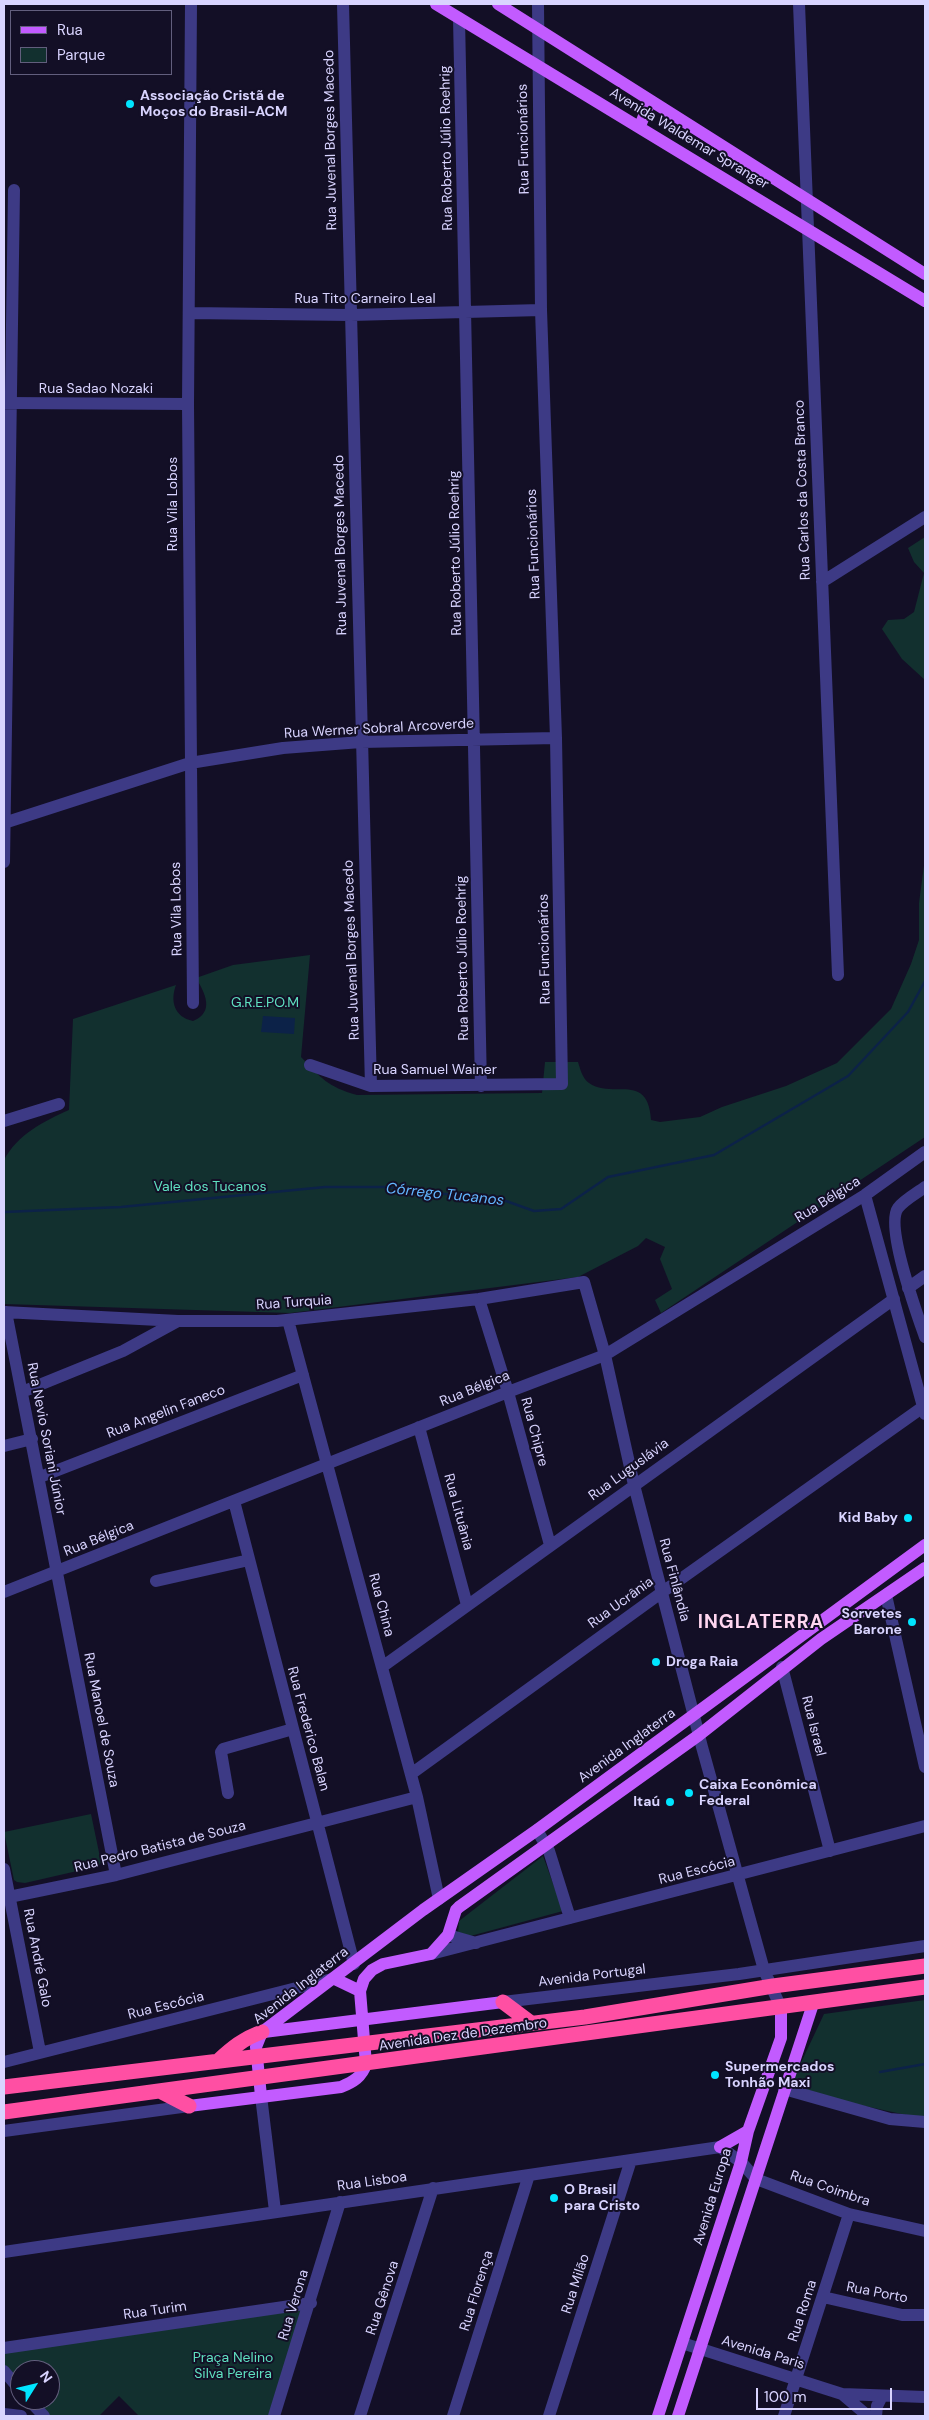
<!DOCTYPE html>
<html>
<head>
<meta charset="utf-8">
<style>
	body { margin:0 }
	#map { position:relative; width:929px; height:2420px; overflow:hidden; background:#130f26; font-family:"DM Sans",sans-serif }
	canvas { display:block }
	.frame { position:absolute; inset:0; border:5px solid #d9d4ff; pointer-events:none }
	.legend { position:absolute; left:10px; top:10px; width:162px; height:65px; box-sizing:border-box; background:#130f26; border:1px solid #625e7d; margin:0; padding:6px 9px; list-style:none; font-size:15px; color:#d9d4ff }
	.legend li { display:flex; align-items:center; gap:10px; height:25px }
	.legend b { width:25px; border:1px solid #625e7d }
	.north { position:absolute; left:10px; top:2360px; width:50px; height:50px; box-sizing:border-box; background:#130f26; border:1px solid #625e7d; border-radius:50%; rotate:54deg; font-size:14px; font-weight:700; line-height:20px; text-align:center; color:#d9d4ff }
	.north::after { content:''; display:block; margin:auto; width:18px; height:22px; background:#00e5ff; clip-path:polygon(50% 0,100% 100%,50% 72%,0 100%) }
	.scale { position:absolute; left:756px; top:2388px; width:136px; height:22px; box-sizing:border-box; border:2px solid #d9d4ff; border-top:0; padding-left:6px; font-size:15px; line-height:18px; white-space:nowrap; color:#d9d4ff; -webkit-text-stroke:4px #130f26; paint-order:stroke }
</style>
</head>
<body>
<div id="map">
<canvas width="929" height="2420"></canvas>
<div class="frame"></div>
<ul class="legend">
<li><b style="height:6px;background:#c25bff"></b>Rua</li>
<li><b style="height:14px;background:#12302f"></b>Parque</li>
</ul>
<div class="north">N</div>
<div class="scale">100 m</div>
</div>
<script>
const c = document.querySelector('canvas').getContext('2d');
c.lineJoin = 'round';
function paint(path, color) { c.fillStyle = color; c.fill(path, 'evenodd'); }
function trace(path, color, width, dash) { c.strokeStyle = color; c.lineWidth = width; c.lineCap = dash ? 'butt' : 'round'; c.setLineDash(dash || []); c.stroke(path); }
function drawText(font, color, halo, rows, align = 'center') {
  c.font = font + ' "DM Sans",sans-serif'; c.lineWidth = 4; c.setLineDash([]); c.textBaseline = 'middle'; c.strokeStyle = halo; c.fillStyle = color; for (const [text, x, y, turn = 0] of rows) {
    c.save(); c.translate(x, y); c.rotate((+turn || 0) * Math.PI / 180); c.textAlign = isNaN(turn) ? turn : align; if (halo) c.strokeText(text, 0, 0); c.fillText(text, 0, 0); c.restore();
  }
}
paint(new Path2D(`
	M925,537V680L902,659L882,629L888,620L904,619L914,612L924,573L914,562L908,548Z
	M925,858V1137L661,1313L655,1300L672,1289L660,1259L665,1247L646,1238L638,1246L578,1277L290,1313L4,1304V1160C17,1135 44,1121 69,1110L73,1019L176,985C170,1001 174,1017 193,1021C215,1012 205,993 196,978L233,965L310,955L301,1057C321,1078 328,1087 357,1095L542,1093L545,1062H578C580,1068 582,1078 589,1083C613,1100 648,1071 651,1120L660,1122L700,1117L722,1107L786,1086L837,1063L891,1009L911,964L919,940V903Z
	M91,1814L101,1862L99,1866L25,1883L17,1882L14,1880L4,1832Z
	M543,1856L563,1911L463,1938L458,1933L459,1921Z
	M925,2000V2119L860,2105L790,2086L824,2014Z
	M310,2303L268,2416H139L119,2396L99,2416H45L30,2400H50V2370H20V2389L4,2371V2348Z`), '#12302f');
paint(new Path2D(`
	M263,1016L295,1018L294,1034L261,1032Z`), '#0c2248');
trace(new Path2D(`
	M4,1212L121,1207L325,1187H385L506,1201L534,1211L561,1209L608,1177L714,1155L848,1076L908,1012L925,981
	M880,2072L925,2064`), '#0c2248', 2.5);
trace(new Path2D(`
	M191,4L188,404L193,1003
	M343,4L371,1086
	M799,4L838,975
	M459,18L481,1086
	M189,313L351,315L541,310
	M4,403L188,404
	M822,582L925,517
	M4,823L190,763L283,748L361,742L556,738
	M4,862L14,190
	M310,1065L371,1086L562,1084L556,738L541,310L538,4
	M4,1121L59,1104
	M925,1187C917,1193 904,1200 898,1208C885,1226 917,1314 925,1337
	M865,1195L925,1414
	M908,1288L925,1276
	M479,1299L508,1392L550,1545
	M4,1312L178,1321H277L479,1299L584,1282L605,1355L634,1485L702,1747L764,1970L781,2008
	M6,1312L116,1875
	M288,1320L417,1797L439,1899
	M22,1392L123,1351L178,1321
	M419,1427L467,1605
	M4,1446L32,1439
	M40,1477L303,1375
	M234,1501L354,1964
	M156,1581L249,1560
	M4,1592L508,1392L605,1355L865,1195L925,1152
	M886,1595L925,1767
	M382,1667L894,1299
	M782,1667L830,1851
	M411,1774L661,1593L923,1407
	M228,1793L221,1752L223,1749L293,1729
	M537,1830L549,1851L570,1918
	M4,1869L40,2052
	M9,1897L116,1875L417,1797
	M448,1935L476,1943
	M431,1954L925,1826
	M503,2002L739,1974L925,1946
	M4,2062L332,1979
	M784,2089L890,2119L925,2122
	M261,2096L275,2211
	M4,2131L189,2106
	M4,2252L720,2147L741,2162L756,2179L849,2214L925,2231
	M823,2297L902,2315H925
	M682,2343L842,2394L868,2416
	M4,2348L311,2303
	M4,2371L20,2390
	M842,2394L925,2397
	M29,2400L44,2416
	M4,2414L21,2416
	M274,2416L340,2202
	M360,2416L433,2188
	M453,2416L529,2175
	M549,2416L631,2160
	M784,2416L849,2214
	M876,2416L877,2406L882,2396`), '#3d3a85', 12);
trace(new Path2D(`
	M436,4L925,301
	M498,4L925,274
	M640,126L650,101
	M335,1979L360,1991
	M264,2032L503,2002
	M261,2096L256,2047L262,2032L423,1910L537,1830L925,1545
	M189,2106L341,2087C353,2082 362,2077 366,2064L360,1991L364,1979L372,1970L383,1964L431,1954L448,1935L456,1910L459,1907L699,1735L821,1639L925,1568
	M720,2147L748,2131
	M658,2416L741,2162L748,2131L781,2038V2008
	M678,2416L813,2004`), '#c25bff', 12);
trace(new Path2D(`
	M503,2002L531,2023
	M218,2061C231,2049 244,2038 262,2032
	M4,2087L585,2017L773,1986L925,1966
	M160,2091L189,2106
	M4,2112L925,1987`), '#ff4fa3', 15);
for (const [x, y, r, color] of [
	[130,104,5,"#00e5ff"],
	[908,1518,5,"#00e5ff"],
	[912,1622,5,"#00e5ff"],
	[656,1662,5,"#00e5ff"],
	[689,1793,5,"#00e5ff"],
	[670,1802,5,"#00e5ff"],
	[715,2075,5,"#00e5ff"],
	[554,2198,5,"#00e5ff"]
]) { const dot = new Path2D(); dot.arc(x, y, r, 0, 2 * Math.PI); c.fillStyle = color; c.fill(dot); trace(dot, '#130f26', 2); }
drawText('bold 14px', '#d9d4ff', '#130f26', [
	["Associação Cristã de",140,96],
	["Moços do Brasil-ACM",140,112],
	["Kid Baby",898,1518,"right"],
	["Sorvetes",902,1614,"right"],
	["Barone",902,1630,"right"],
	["Droga Raia",666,1662],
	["Caixa Econômica",699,1785],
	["Federal",699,1801],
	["Itaú",660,1802,"right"],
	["Supermercados",725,2067],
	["Tonhão Maxi",725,2083],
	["O Brasil",564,2190],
	["para Cristo",564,2206]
], 'left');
drawText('14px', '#d9d4ff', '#130f26', [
	["Rua Funcionários",524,139,-91],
	["Avenida Waldemar Spranger",689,139,31],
	["Rua Juvenal Borges Macedo",331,140,-91],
	["Rua Roberto Júlio Roehrig",447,148,-91],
	["Rua Tito Carneiro Leal",365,299],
	["Rua Sadao Nozaki",96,389],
	["Rua Carlos da Costa Branco",803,490,-92],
	["Rua Vila Lobos",173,504,-90],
	["Rua Funcionários",534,544,-92],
	["Rua Juvenal Borges Macedo",341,545,-91],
	["Rua Roberto Júlio Roehrig",456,553,-91],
	["Rua Werner Sobral Arcoverde",379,729,-3],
	["Rua Vila Lobos",177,909,-91],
	["Rua Funcionários",545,949,-91],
	["Rua Juvenal Borges Macedo",352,950,-92],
	["Rua Roberto Júlio Roehrig",463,958,-91],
	["Rua Samuel Wainer",435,1070],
	["Rua Bélgica",828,1200,-32],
	["Rua Turquia",294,1303,-4],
	["Rua Bélgica",475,1389,-22],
	["Rua Angelin Faneco",166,1412,-21],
	["Rua Chipre",534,1432,75],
	["Rua Nevio Soriani Júnior",46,1439,79],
	["Rua Luguslávia",629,1470,-36],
	["Rua Lituânia",458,1512,75],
	["Rua Bélgica",99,1539,-22],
	["Rua Finlândia",674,1580,75],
	["Rua Ucrânia",621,1603,-36],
	["Rua China",381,1605,75],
	["Rua Manoel de Souza",101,1720,79],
	["Rua Israel",813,1726,76],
	["Rua Frederico Balan",308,1729,75],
	["Avenida Inglaterra",627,1746,-36],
	["Rua Pedro Batista de Souza",160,1847,-14],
	["Rua Escócia",697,1871,-14],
	["Rua André Galo",37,1958,79],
	["Avenida Portugal",592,1976,-7],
	["Avenida Inglaterra",301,1986,-38],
	["Rua Escócia",166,2006,-14],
	["Avenida Dez de Dezembro",463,2035,-8],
	["Rua Lisboa",372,2182,-8],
	["Rua Coimbra",830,2189,19],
	["Avenida Europa",713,2197,-73],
	["Rua Milão",576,2284,-72],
	["Rua Florença",477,2291,-73],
	["Rua Porto",877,2293,11],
	["Rua Gênova",383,2298,-72],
	["Rua Verona",294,2305,-73],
	["Rua Turim",155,2311,-8],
	["Rua Roma",803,2311,-72],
	["Avenida Paris",763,2353,17]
]);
drawText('14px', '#5fe0c0', '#130f26', [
	["G.R.E.PO.M",265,1003],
	["Vale dos Tucanos",210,1187],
	["Praça Nelino",233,2358],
	["Silva Pereira",233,2374]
]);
drawText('italic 15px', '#62b6ff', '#130f26', [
	["Córrego Tucanos",445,1195,6]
]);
c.letterSpacing = '1px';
drawText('bold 19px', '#ffd6f0', '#130f26', [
	["INGLATERRA",761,1623]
]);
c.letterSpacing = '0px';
</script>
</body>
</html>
